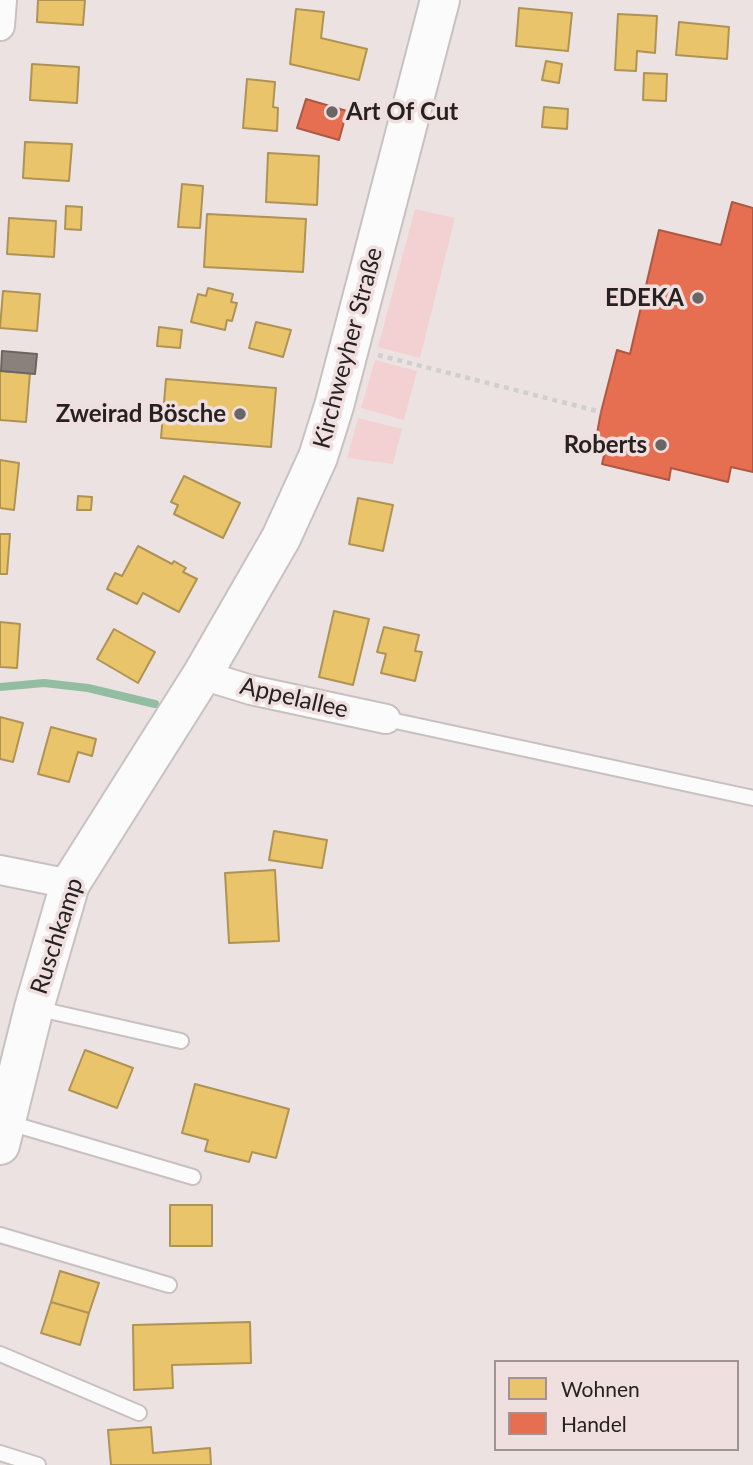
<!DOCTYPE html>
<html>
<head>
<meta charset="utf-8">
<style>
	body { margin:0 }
	#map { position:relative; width:753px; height:1465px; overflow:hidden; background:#ece2e2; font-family:Lato,sans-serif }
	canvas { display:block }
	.legend { position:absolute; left:494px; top:1360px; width:245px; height:91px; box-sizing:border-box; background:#efdfdf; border:2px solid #9f9393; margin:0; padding:9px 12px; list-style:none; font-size:21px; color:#272121 }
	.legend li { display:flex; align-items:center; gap:14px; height:35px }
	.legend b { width:35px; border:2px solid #9f9393 }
</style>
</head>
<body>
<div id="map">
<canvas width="753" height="1465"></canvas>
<ul class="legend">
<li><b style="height:19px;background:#e9c46a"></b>Wohnen</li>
<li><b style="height:19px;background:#e76f51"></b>Handel</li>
</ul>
</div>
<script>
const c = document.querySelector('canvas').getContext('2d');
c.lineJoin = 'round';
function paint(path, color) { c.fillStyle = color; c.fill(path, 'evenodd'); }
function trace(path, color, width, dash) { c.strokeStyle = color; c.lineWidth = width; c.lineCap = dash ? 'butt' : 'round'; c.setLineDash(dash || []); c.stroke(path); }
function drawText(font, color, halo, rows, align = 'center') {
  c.font = font + ' Lato,sans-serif'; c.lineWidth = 7; c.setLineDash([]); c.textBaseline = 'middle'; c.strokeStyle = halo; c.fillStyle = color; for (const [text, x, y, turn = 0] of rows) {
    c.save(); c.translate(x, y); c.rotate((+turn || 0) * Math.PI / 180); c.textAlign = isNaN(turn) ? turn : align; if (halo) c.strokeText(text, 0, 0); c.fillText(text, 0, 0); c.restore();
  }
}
paint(new Path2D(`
	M415,209L455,218L420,358L378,347Z
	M375,360L417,371L404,420L361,408Z
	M358,418L402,429L393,464L347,458Z`), '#f3d1d2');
const homes = new Path2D(`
	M38,0H85L83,25L37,22Z
	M519,8L572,13L568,51L516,46Z
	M296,9L324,12L321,38L367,49L359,80L290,64Z
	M618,14L657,16L655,53L637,51L636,71L615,70Z
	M679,22L729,27L727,59L676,55Z
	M546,61L562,64L559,83L542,80Z
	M32,64L79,67L77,103L30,100Z
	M644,73L667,74L666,101L643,100Z
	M247,79L275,82L273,107L278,108L277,131L243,128Z
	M544,107L568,109L567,129L542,127Z
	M25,142L72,144L69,181L23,178Z
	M268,153L319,156L317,205L266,202Z
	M182,184L203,186L200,228L178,227Z
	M66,206L82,207L81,230L65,229Z
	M207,214L306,219L303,272L204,267Z
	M9,218L56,221L54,257L7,254Z
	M208,288L233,294L231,302L237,303L232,321L227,320L225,330L191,322L198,294L206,296Z
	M3,291L40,294L37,331L0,328Z
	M256,322L291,330L283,357L249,348Z
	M159,327L182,330L180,348L157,346Z
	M0,371L30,373L26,422L0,420Z
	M166,379L276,388L271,447L161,438Z
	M0,460L19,463L14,510L0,508Z
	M184,476L240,503L223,538L174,514L178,505L171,502Z
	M78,496L92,497L91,510H77Z
	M358,498L393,505L383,551L349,544Z
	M0,534H10L7,574H0Z
	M138,546L172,564L174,561L186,568L183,572L197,579L179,612L143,593L137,604L107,589L115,573L122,576Z
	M334,611L369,619L353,685L319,677Z
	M0,622L20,624L17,668L0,667Z
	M384,627L419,635L415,651L422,652L415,681L381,673L386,654L377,652Z
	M114,629L155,652L138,683L97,659Z
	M0,717L23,723L13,762L0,759Z
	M51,727L96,739L92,756L78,752L69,782L38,774Z
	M274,831L327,840L322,868L269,860Z
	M275,870L279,941L229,943L225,873Z
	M85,1050L133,1068L117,1108L69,1090Z
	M195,1084L289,1109L276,1158L252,1152L249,1162L205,1151L208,1140L182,1133Z
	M170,1205H212V1246H170Z
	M60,1271L99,1283L89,1313L51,1302Z
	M51,1302L89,1313L80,1345L41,1333Z
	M250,1322L251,1363L172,1365L173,1388L134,1390L133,1325Z
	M151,1427L153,1453L210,1448L211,1465H111L108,1430Z`);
paint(homes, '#e9c46a');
trace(homes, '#af9354', 2);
const shops = new Path2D(`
	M306,99L347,111L339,140L297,128Z
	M732,202L753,208V472L731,467L728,482L671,468L669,480L602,464L605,451L594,449L601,412L617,350L630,354L659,230L721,245Z`);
paint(shops, '#e76f51');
trace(shops, '#ad5843', 2);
const industry = new Path2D(`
	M2,351L37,354L35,374L1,371Z`);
paint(industry, '#8a817c');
trace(industry, '#6c6461', 2);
trace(new Path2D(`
	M0,687L44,683L88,688L155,704`), '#92bda2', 8);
const service = new Path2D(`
	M386,719L753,798
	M35,1008L181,1041
	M6,1122L193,1177
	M0,1235L169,1285
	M0,1354L139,1413
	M0,1453L38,1465`);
const minor = new Path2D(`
	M0,26L2,0
	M202,675L251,690L386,719
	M0,870L70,884`);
const secondary = new Path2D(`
	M0,1145L34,1008L70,884L202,675L281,538L318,457L334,406L440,0`);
trace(service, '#c8c1c1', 18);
trace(minor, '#c8c1c1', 32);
trace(secondary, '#c8c1c1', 42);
trace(new Path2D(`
	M378,355L601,412`), '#d1cece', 4.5, [5, 5]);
trace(service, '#fcfbfb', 14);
trace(minor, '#fcfbfb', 28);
trace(secondary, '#fcfbfb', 38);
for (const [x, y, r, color] of [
	[332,112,7,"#6c6565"],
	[698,298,7,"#6c6565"],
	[240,414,7,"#6c6565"],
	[661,445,7,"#6c6565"]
]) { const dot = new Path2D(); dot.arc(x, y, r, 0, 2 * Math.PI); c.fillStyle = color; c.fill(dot); trace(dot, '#efdfdf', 2.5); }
drawText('bold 24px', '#272121', '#efdfdf', [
	["Art Of Cut",346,112,"left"],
	["EDEKA",684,298],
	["Zweirad Bösche",226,414],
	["Roberts",647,445]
], 'right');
drawText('24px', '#272121', '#efdfdf', [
	["Kirchweyher Straße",348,348,-75],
	["Appelallee",294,698,13],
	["Ruschkamp",57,936,-72]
]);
</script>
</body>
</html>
